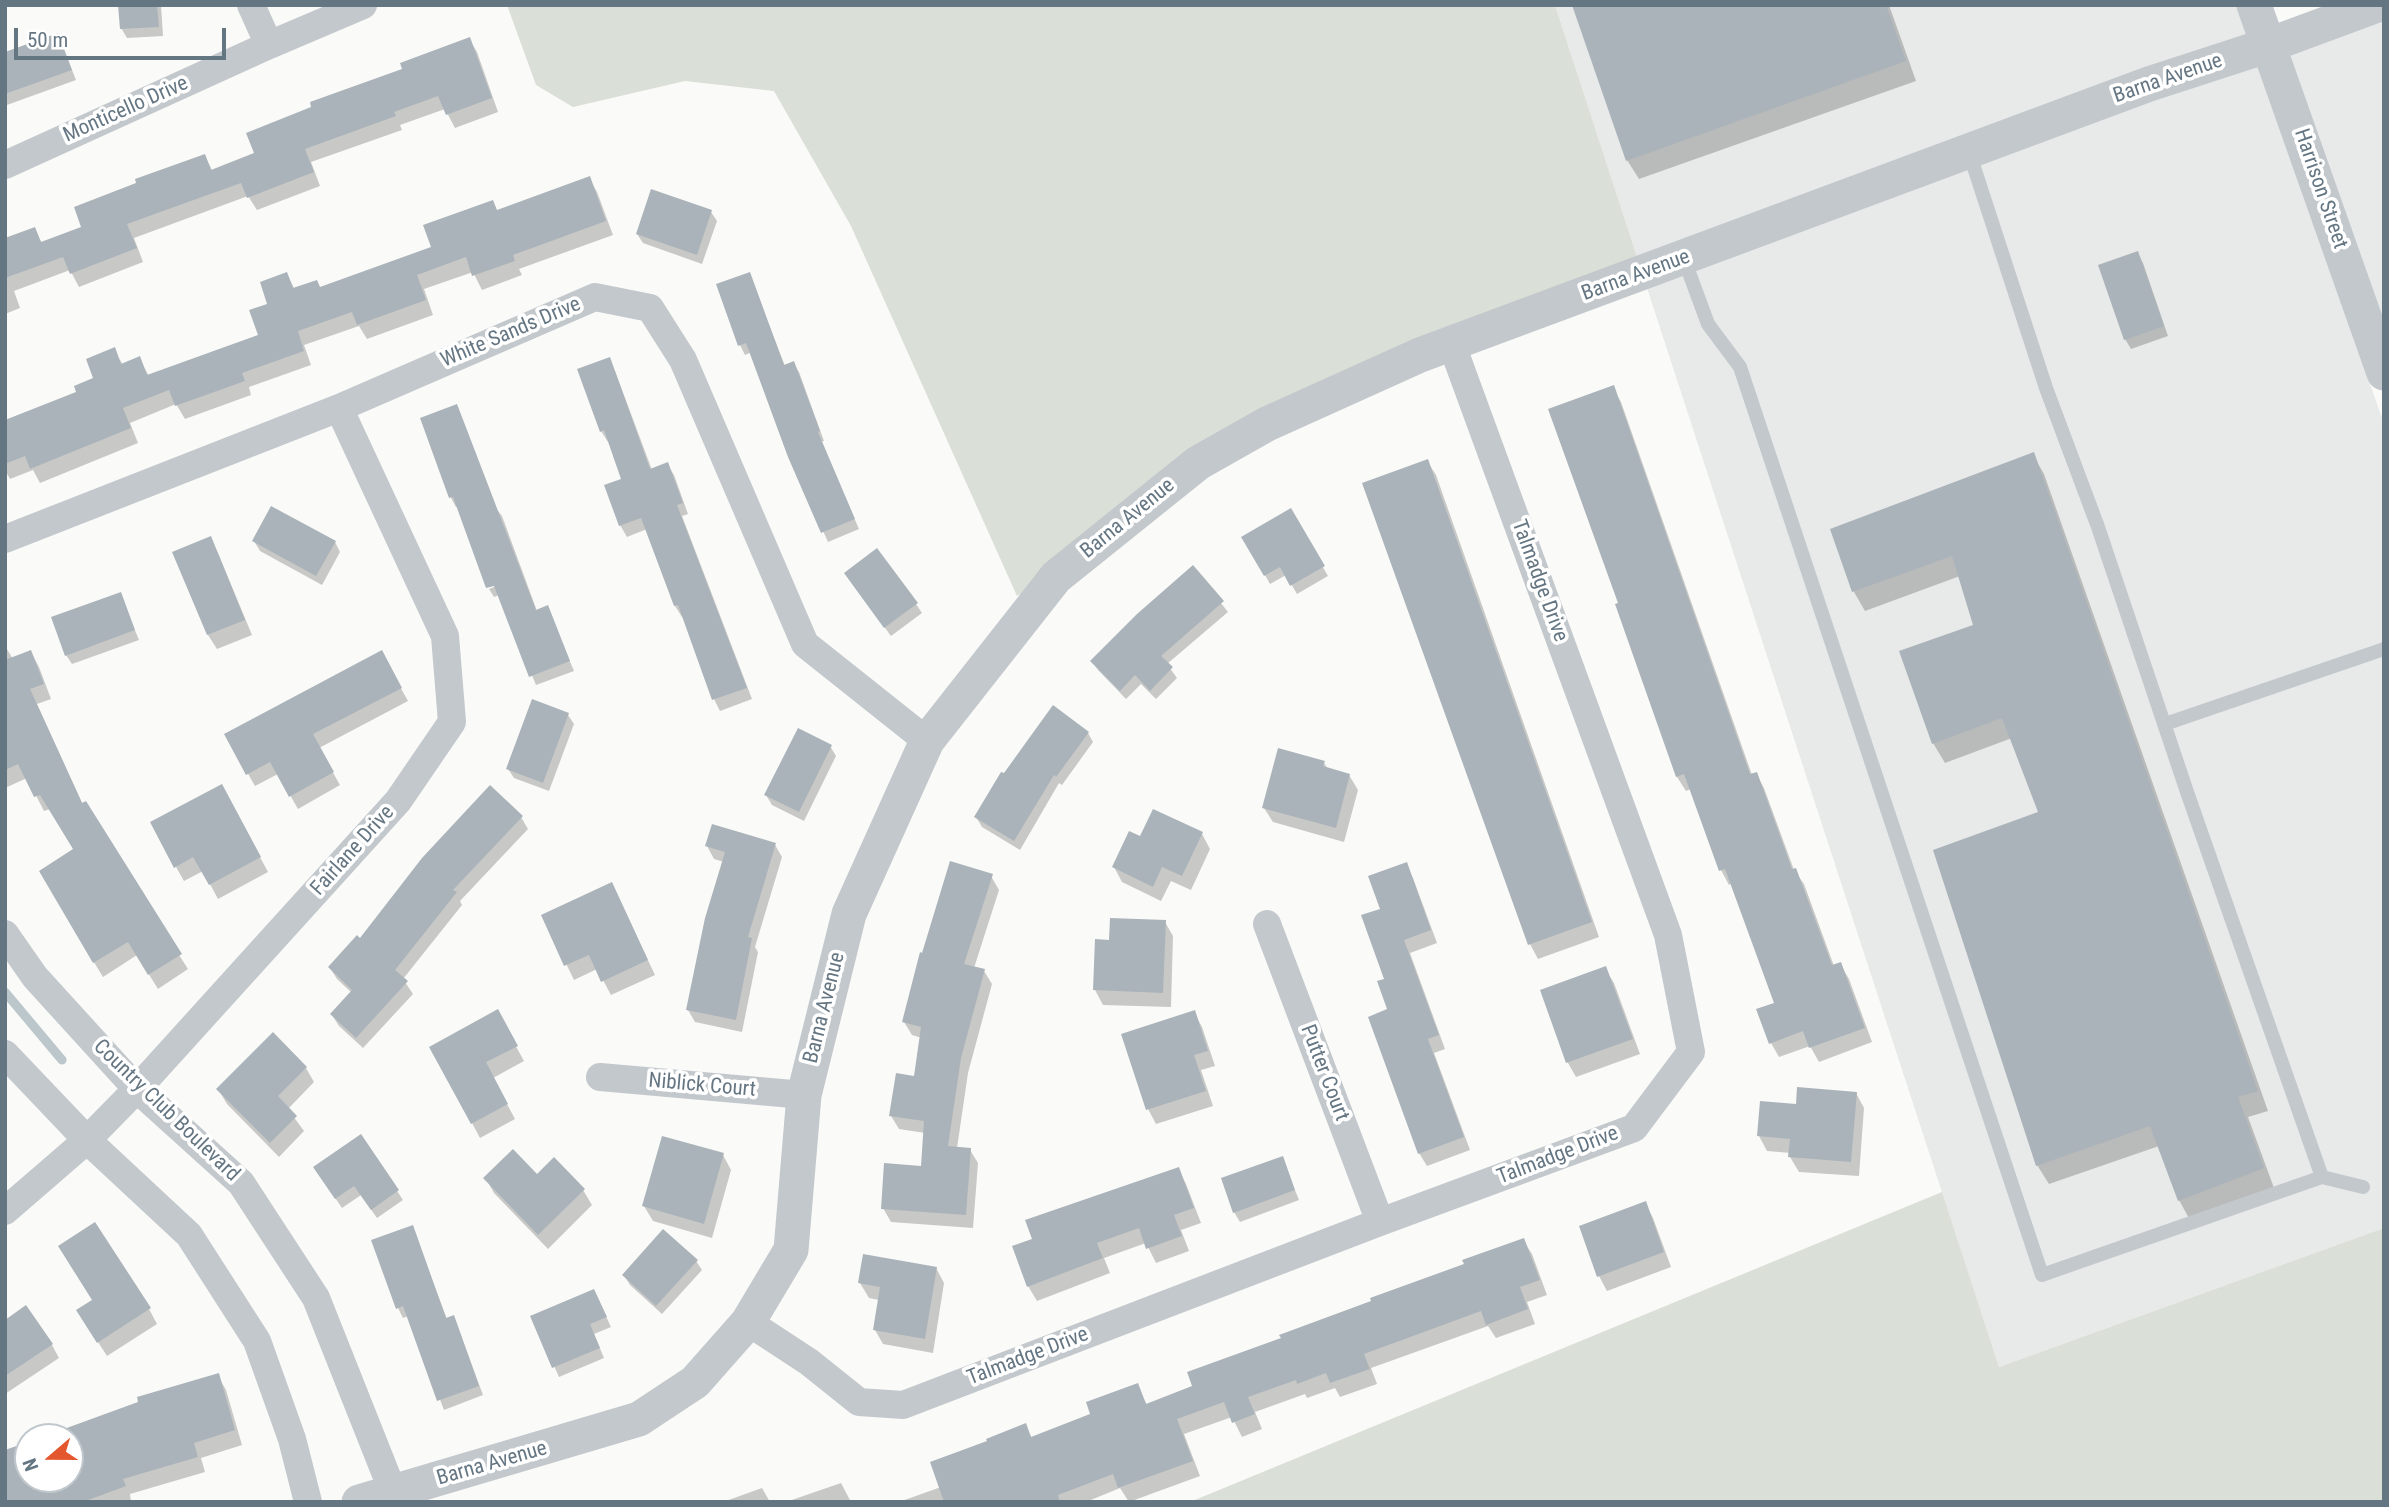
<!DOCTYPE html>
<html>
<head>
<meta charset="utf-8">
<style>
	body { margin:0 }
	#map { position:relative; width:2389px; height:1507px; overflow:hidden; background:#fafaf8; font-family:"Roboto Condensed",sans-serif }
	canvas { display:block }
	.frame { position:absolute; inset:0; border:7px solid #657683; pointer-events:none }
	.north { position:absolute; left:14px; top:1423px; width:70px; height:70px; box-sizing:border-box; background:#fff; border:2px solid #c1c8cd; border-radius:50%; rotate:250deg; font-size:19px; font-weight:700; line-height:28px; text-align:center; color:#657683 }
	.north::after { content:''; display:block; margin:auto; width:24px; height:32px; background:#e4572e; clip-path:polygon(50% 0,100% 100%,50% 72%,0 100%) }
	.scale { position:absolute; left:14px; top:28px; width:212px; height:32px; box-sizing:border-box; border:4px solid #657683; border-top:0; padding-left:9px; font-size:21px; line-height:24px; white-space:nowrap; color:#657683; -webkit-text-stroke:5px #fff; paint-order:stroke }
</style>
</head>
<body>
<div id="map">
<canvas width="2389" height="1507"></canvas>
<div class="frame"></div>
<div class="north">N</div>
<div class="scale">50 m</div>
</div>
<script>
const c = document.querySelector('canvas').getContext('2d');
c.lineJoin = 'round';
function paint(path, color) { c.fillStyle = color; c.fill(path, 'evenodd'); }
function trace(path, color, width, dash) { c.strokeStyle = color; c.lineWidth = width; c.lineCap = dash ? 'butt' : 'round'; c.setLineDash(dash || []); c.stroke(path); }
function drawText(font, color, halo, rows, align = 'center') {
  c.font = font + ' "Roboto Condensed",sans-serif'; c.lineWidth = 7; c.setLineDash([]); c.textBaseline = 'middle'; c.strokeStyle = halo; c.fillStyle = color; for (const [text, x, y, turn = 0] of rows) {
    c.save(); c.translate(x, y); c.rotate((+turn || 0) * Math.PI / 180); c.textAlign = isNaN(turn) ? turn : align; if (halo) c.strokeText(text, 0, 0); c.fillText(text, 0, 0); c.restore();
  }
}
paint(new Path2D(`
	M1555,5H2237L2249,37L1638,260Z
	M2384,18V323L2289,53Z
	M2259,64L2384,424V1228L1999,1367L1647,288L2154,97Z`), '#e8e9e9');
paint(new Path2D(`
	M507,5H1555L1638,260L1413,342L1017,596L851,226L774,91L685,81L573,107L536,85Z
	M1942,1192L1999,1367L2384,1228V1502H1190Z`), '#dadfd7');
paint(new Path2D(`
	M120,5H161L163,36L127,38L121,28Z
	M1574,5H1889L1916,81L1639,179L1627,160Z
	M58,35L76,80L7,105L5,54Z
	M469,39L477,52L498,112L455,128L445,109L400,125L402,130L311,162L320,186L257,210L248,196L134,238L143,262L79,287L70,270L14,291L20,308L5,314V240L34,230L42,243L83,228L205,156L213,172L257,154L404,70Z
	M589,178L597,192L613,235L519,269L522,275L482,290L473,272L424,289L433,315L367,339L359,326L304,345L311,365L249,387L251,395L185,419L176,404L130,423L138,443L40,483L33,470L10,479L5,470V422L78,393L95,379L114,350L123,365L139,358L149,376L260,336L270,305L287,274L295,290L320,289L433,248L498,212Z
	M711,212L717,221L702,264L643,243L637,234Z
	M2138,254L2143,263L2168,336L2131,349L2125,339Z
	M749,274L785,366L793,363L799,372L824,441L821,442L859,529L828,542L790,457L752,352L745,355L740,345L718,286Z
	M609,359L615,371L652,470L667,464L674,475L688,514L682,516L752,699L720,711L714,699L683,616L682,617L675,606L647,529L627,537L620,525L624,480L609,441L608,442L601,431Z
	M1613,388L1621,402L1752,775L1756,774L1764,788L1794,870L1804,884L1834,966L1840,964L1849,979L1872,1042L1819,1062L1810,1046L1779,1057L1771,1043L1776,1004L1732,883L1729,885L1721,870L1691,789L1686,791L1677,777L1620,604Z
	M457,407L495,507L502,516L537,611L547,607L574,671L536,685L499,595L494,597L489,589L502,584L458,506L456,507L451,498Z
	M2033,455L2044,474L2268,1111L2248,1117L2274,1188L2190,1220L2179,1200L2159,1146L2049,1184L2037,1165L2040,813L2012,738L1945,763L1933,743L1976,626L1960,576L1865,611L1854,592L1832,530Z
	M1427,461L1436,475L1599,937L1538,959L1530,944Z
	M1290,510L1328,576L1297,594L1286,575L1270,584L1244,537Z
	M210,538L218,553L252,635L217,649L208,635L174,553Z
	M254,541L335,542L340,552L322,585L260,551Z
	M1193,568L1228,612L1167,664L1177,678L1156,699L1141,684L1126,699L1098,670L1092,661Z
	M852,583L916,604L922,613L891,636Z
	M120,594L139,640L72,664L66,655Z
	M5,646L13,659L31,652L39,667L51,699L37,704L83,805L188,969L158,989L137,955L103,977L73,928L75,927V850L50,809L44,811L27,778L5,788Z
	M388,665L408,701L319,748L340,785L298,809L278,774L255,786L226,735Z
	M568,715L574,724L549,791L514,778L508,769Z
	M1088,733L1093,742L1062,785L1059,783L1020,850L982,827L976,817L1004,776Z
	M830,746L836,756L804,821L772,805L766,795Z
	M1324,763L1328,769L1349,775L1358,790L1344,842L1273,822L1264,808Z
	M230,801L268,872L218,899L203,871L184,881L176,867Z
	M521,817L528,829L460,901L462,905L403,979L413,994L363,1048L339,1026L332,1015L352,993L337,979L330,968L360,940Z
	M1202,834L1210,849L1191,890L1171,881L1161,901L1122,882L1114,867L1141,838Z
	M775,845L782,857L755,947L758,952L742,1032L695,1022L688,1010L724,862L714,859L707,846Z
	M1406,865L1413,878L1437,943L1410,953L1445,1049L1434,1053L1470,1150L1427,1166L1419,1153L1390,1011L1386,980L1382,910Z
	M991,876L999,890L974,968L984,971L992,984L968,1073L957,1148L970,1150L978,1163L973,1228L891,1222L883,1208L923,1168L925,1133L899,1129L891,1116L916,1078L922,1038L912,1035L904,1022Z
	M612,884L655,975L611,995L597,969L574,980L543,916Z
	M1165,922L1173,936L1171,1007L1103,1005L1095,990L1111,942Z
	M1605,969L1614,983L1640,1054L1576,1077L1568,1063L1542,992Z
	M497,1012L524,1061L493,1078L515,1119L480,1138L472,1123Z
	M1194,1012L1202,1027L1215,1066L1201,1070L1213,1106L1156,1124L1148,1109Z
	M306,1068L314,1082L288,1109L304,1131L279,1157L227,1104L218,1089Z
	M1856,1093L1864,1108L1859,1176L1799,1172L1790,1157L1791,1153L1767,1151L1759,1136L1797,1106Z
	M361,1136L403,1200L377,1218L361,1195L342,1208L321,1177Z
	M723,1155L731,1170L712,1238L653,1221L644,1206Z
	M1282,1158L1299,1200L1240,1222L1234,1212Z
	M1178,1169L1186,1184L1201,1223L1181,1230L1189,1251L1156,1263L1146,1243L1104,1258L1110,1273L1037,1301L1028,1286L1034,1240Z
	M537,1176L583,1190L592,1205L548,1249L494,1193L486,1179Z
	M1645,1203L1653,1218L1671,1267L1607,1291L1599,1276Z
	M412,1227L447,1319L453,1317L458,1327L483,1395L444,1410L408,1316L403,1318L398,1308Z
	M1523,1240L1532,1254L1547,1295L1527,1302L1535,1324L1496,1338L1488,1326L1371,1368L1377,1384L1340,1397L1335,1388L1307,1398L1305,1394L1255,1412L1262,1429L1242,1437L1232,1417L1184,1434L1200,1476L1129,1502L1120,1488L1086,1502H899L941,1487L989,1442L1025,1426L1032,1438L1093,1415L1137,1385L1147,1405L1194,1387L1283,1339Z
	M696,1261L702,1270L662,1314L630,1285L624,1275Z
	M936,1268L944,1283L933,1353L883,1344L875,1330L879,1300L869,1298L860,1283Z
	M599,1301L611,1327L594,1334L604,1358L559,1377L532,1317Z
	M149,1309L157,1324L107,1356L87,1325Z
	M5,1322L52,1345L59,1358L5,1394Z
	M218,1376L226,1390L242,1445L201,1458L205,1472L130,1494L131,1502H5L28,1444V1479H70V1437H47Z
	M841,1483L851,1502H786Z
	M762,1488L770,1502H723Z`), '#0003');
trace(new Path2D(`
	M5,992L62,1060`), '#bbc7cb', 9);
paint(new Path2D(`
	M118,5H157L159,27L120,29Z
	M1572,5H1886L1906,61L1626,161Z
	M58,33L72,70L5,94V52Z
	M470,37L492,98L446,115L438,96L394,112L396,116L305,149L314,172L247,198L241,183L127,224L137,248L70,274L63,257L5,278V238L35,227L41,242L81,227L74,207L136,183L135,179L205,154L211,170L254,153L246,133L311,107L310,102L402,69L400,63Z
	M590,176L606,221L513,255L515,261L472,276L466,257L417,275L426,300L357,325L352,312L298,331L304,351L242,373L245,381L175,406L169,390L123,408L131,428L30,469L25,456L5,464V420L76,392L74,386L93,378L86,359L115,347L121,364L140,356L147,375L258,335L249,310L267,304L260,282L287,272L293,288L317,280L320,287L431,247L423,225L493,200L497,210Z
	M651,189L712,210L697,255L636,234Z
	M2138,251L2164,326L2124,340L2098,265Z
	M750,272L784,365L794,361L820,431L818,432L855,519L821,533L788,457L746,343L738,346L716,284Z
	M610,357L650,469L668,462L683,503L677,505L747,688L712,700L678,605L674,606L641,518L619,526L604,485L621,479L604,430L600,432L577,369Z
	M1614,385L1750,774L1757,772L1792,869L1796,868L1832,965L1841,962L1865,1028L1809,1048L1803,1031L1769,1044L1756,1009L1774,1003L1725,869L1719,871L1684,774L1676,777L1615,604L1618,603L1548,409Z
	M457,404L536,610L548,605L570,661L529,677L494,586L486,588L453,497L449,498L420,418Z
	M2034,452L2258,1091L2238,1097L2264,1168L2178,1201L2150,1126L2036,1166L1933,850L2038,812L2002,718L1932,744L1899,651L1973,625L1952,556L1852,592L1830,529Z
	M1428,459L1592,922L1528,945L1362,483Z
	M271,506L336,541L316,576L252,541Z
	M1291,508L1325,566L1290,586L1280,567L1264,576L1241,537Z
	M211,536L245,620L207,635L172,552Z
	M877,548L918,603L884,628L844,573Z
	M1193,565L1224,601L1161,656L1173,667L1150,691L1135,675L1120,691L1090,661L1137,614Z
	M121,592L135,630L65,656L51,617Z
	M31,650L44,684L30,689L82,803L86,801L182,954L148,975L128,942L93,963L39,871L73,849L40,795L34,797L18,764L5,770V660Z
	M382,650L402,688L313,734L334,772L289,797L270,762L246,775L224,734Z
	M532,699L569,713L543,783L506,769Z
	M1053,705L1089,732L1056,777L1054,775L1014,841L974,817L1001,772L1004,773Z
	M798,728L832,745L799,812L764,795Z
	M1278,748L1325,761L1323,766L1350,774L1336,828L1262,808Z
	M222,784L261,857L209,885L193,857L174,868L150,822Z
	M490,785L523,816L453,890L457,892L395,970L408,981L356,1038L330,1014L352,990L328,967L357,935L360,938L422,858Z
	M1153,809L1203,832L1182,876L1162,867L1153,887L1112,867L1129,831L1140,836Z
	M712,824L776,843L748,937L752,938L736,1020L686,1010L705,918L725,852L705,846Z
	M950,861L993,874L964,964L985,969L961,1058L948,1146L971,1148L966,1215L881,1209L884,1163L921,1166L924,1121L889,1116L896,1073L914,1076L921,1027L902,1022L920,952L922,953Z
	M1407,862L1431,930L1404,940L1439,1035L1428,1039L1464,1137L1418,1154L1368,1017L1387,1009L1377,981L1384,979L1361,915L1380,909L1368,876Z
	M612,882L648,960L601,982L589,955L564,966L541,915Z
	M1110,918L1166,920L1163,993L1093,990L1095,939L1109,940Z
	M1606,966L1633,1039L1566,1063L1540,990Z
	M498,1009L518,1046L486,1062L508,1104L471,1124L429,1047Z
	M1195,1010L1208,1051L1194,1055L1206,1091L1146,1110L1121,1034Z
	M273,1032L307,1067L278,1096L297,1116L270,1143L216,1089Z
	M1797,1087L1857,1092L1851,1162L1788,1157L1790,1139L1757,1136L1760,1101L1796,1104Z
	M361,1134L399,1190L371,1210L354,1186L335,1199L313,1167Z
	M662,1136L724,1153L704,1224L642,1206Z
	M513,1149L537,1174L554,1157L585,1189L538,1235L483,1178Z
	M1283,1156L1295,1190L1233,1213L1221,1178Z
	M1179,1167L1194,1208L1174,1215L1182,1236L1146,1249L1139,1228L1097,1243L1103,1258L1027,1287L1012,1246L1032,1239L1025,1220Z
	M1646,1201L1664,1252L1597,1277L1579,1226Z
	M95,1222L151,1308L97,1343L76,1310L92,1300L58,1246Z
	M413,1225L446,1318L454,1315L479,1386L437,1401L403,1306L396,1309L371,1240Z
	M663,1229L698,1260L656,1306L622,1275Z
	M1524,1238L1540,1280L1520,1287L1528,1309L1486,1325L1481,1311L1364,1354L1370,1369L1330,1383L1326,1373L1297,1384L1296,1380L1248,1397L1255,1414L1232,1423L1224,1402L1177,1419L1193,1461L1118,1488L1113,1474L1058,1495L1060,1502H944L930,1462L987,1441L986,1439L1026,1423L1031,1437L1090,1414L1086,1402L1138,1383L1146,1404L1192,1386L1187,1372L1281,1338L1279,1335L1371,1301L1370,1298L1464,1264L1462,1260Z
	M863,1254L937,1267L925,1339L873,1330L880,1287L858,1283Z
	M594,1289L607,1317L590,1324L600,1348L552,1368L530,1316Z
	M26,1305L53,1344L5,1376V1320Z
	M219,1373L235,1430L194,1443L198,1457L123,1479L126,1486L83,1502H5V1450L28,1442V1479H70V1437H42L138,1402L137,1397Z`), '#aab3b9');
trace(new Path2D(`
	M1969,152L2046,388L2098,527L2187,792L2322,1177L2363,1187
	M1684,259L1708,324L1740,367L2042,1275L2322,1177
	M2165,724L2384,649`), '#c3c8cc', 14);
trace(new Path2D(`
	M251,5L269,45
	M5,165L269,45L363,5
	M5,539L339,408L595,297L650,308L683,360L805,644L927,741
	M1267,924L1380,1222
	M5,934L35,977L137,1089L241,1183L316,1298L393,1492
	M5,1054L87,1140L189,1235L257,1341L292,1439L308,1502
	M600,1077L804,1095
	M5,1211L87,1140L137,1089L398,801L452,722L445,636L339,408
	M748,1322L809,1362L859,1402L903,1405L1380,1222L1634,1128L1691,1052L1668,935L1452,345`), '#c3c8cc', 28);
trace(new Path2D(`
	M2254,5L2384,373
	M359,1502L639,1419L695,1382L748,1322L791,1250L804,1095L849,914L927,741L1056,577L1198,463L1267,424L1420,355L2149,84L2269,45L2377,5`), '#c3c8cc', 35);
drawText('21px', '#657683', '#fff', [
	["Barna Avenue",2168,79,-19],
	["Monticello Drive",126,110,-24],
	["Harrison Street",2320,189,71],
	["Barna Avenue",1636,276,-20],
	["White Sands Drive",511,333,-23],
	["Barna Avenue",1128,519,-39],
	["Talmadge Drive",1539,581,70],
	["Fairlane Drive",353,851,-48],
	["Barna Avenue",825,1008,-76],
	["Putter Court",1324,1073,69],
	["Niblick Court",702,1086,5],
	["Country Club Boulevard",166,1111,44],
	["Talmadge Drive",1558,1156,-21],
	["Talmadge Drive",1028,1357,-21],
	["Barna Avenue",492,1464,-16]
]);
</script>
</body>
</html>
